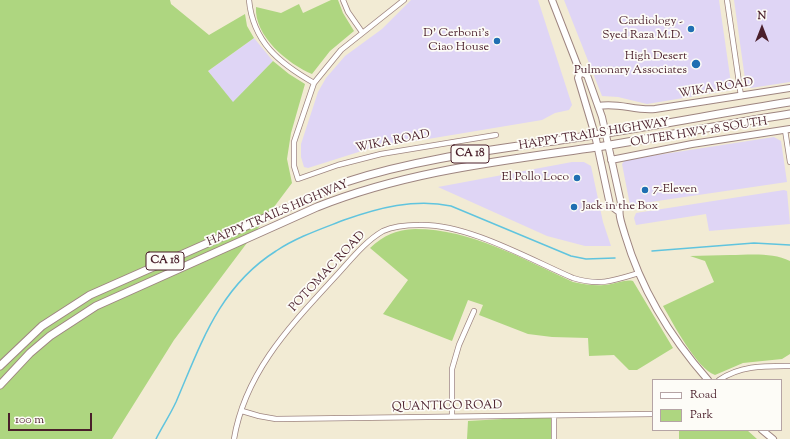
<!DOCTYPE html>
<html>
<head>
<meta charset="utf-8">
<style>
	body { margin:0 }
	#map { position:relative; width:790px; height:439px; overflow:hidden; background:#f2ebd4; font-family:"Sorts Mill Goudy",serif }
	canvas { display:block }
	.legend { position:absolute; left:652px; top:379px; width:130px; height:52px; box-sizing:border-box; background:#fdfcf7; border:1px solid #b5a4a5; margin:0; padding:5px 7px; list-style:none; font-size:12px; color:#4a1f2b }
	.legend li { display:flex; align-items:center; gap:8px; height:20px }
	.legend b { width:20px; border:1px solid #b5a4a5 }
	.north { position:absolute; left:742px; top:8px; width:40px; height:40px; -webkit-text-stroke:3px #fdfcf7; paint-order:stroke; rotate:0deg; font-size:11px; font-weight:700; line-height:16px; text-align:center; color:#4a1f2b }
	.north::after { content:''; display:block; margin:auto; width:14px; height:18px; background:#4a1f2b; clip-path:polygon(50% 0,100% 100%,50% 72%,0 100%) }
	.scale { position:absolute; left:8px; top:413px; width:84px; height:18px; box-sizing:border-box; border:2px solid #4a1f2b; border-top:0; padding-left:5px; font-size:12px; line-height:14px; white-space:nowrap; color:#4a1f2b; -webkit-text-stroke:3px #fdfcf7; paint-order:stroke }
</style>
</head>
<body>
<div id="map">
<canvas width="790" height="439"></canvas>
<ul class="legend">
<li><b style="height:5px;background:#fff"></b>Road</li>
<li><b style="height:11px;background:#aed680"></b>Park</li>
</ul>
<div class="north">N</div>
<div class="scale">100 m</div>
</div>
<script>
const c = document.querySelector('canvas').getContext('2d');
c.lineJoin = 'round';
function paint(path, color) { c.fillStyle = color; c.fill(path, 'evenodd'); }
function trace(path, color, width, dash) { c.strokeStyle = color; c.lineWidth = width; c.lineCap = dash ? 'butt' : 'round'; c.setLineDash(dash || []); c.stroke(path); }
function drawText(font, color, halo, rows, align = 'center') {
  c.font = font + ' "Sorts Mill Goudy",serif'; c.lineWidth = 3.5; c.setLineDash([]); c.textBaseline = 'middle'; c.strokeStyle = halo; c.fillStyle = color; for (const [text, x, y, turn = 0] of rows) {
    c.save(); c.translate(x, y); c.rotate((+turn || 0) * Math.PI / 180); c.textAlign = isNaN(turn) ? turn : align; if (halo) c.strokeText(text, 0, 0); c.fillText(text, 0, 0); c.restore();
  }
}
paint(new Path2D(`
	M411,0H538L572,105L569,110L555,113L542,120L368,149L308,168L304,167L301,157V144L318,92L326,78L345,56L382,29Z
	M564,0H719L732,90L647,104L618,97L602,96Z
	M734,0H790V82L751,88L746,86Z
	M254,38L273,61L233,103L208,71Z
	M774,137L781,141L787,182L630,205L622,164L625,160Z
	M572,162H584L591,166L603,222L611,246H585L547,236L438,187Z
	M784,190L787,191L790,224L709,231L706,214L636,225L634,218L636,213Z`), '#dfd5f5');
paint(new Path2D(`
	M0,0H170L171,4L209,35L245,14L247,26L254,38L208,71L233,102L273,61L289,74L305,84L291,133L287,159L292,183L174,340L112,439H0Z
	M331,0H338L343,13L354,31L330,51L312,74C288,64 254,36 256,7L281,13L299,4L303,13Z
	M415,229C472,229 522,259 573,282C583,284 593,286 604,285C613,285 624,279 633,281L673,348L637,370H629L614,355L589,356L588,338L552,337L528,334L479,315L483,305L468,300L452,341L383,314L408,280L370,248C384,235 396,230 415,229Z
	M730,255C749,255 772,252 790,261V354L782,359L743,363L715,375C696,368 673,323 663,306L714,282L705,261L690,256Z
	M554,416V439H467L468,421Z
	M679,430H747L757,439H679Z`), '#aed680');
trace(new Path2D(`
	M652,251L754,243L790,245
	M156,439C162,427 170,415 176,402C201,344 219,287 276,251C297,237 321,229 344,220C378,208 415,198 451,206L571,256L586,259L615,258`), '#60c4de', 1.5);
const street = new Path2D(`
	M249,0C253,42 279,63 314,83
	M343,0L348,12L362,32
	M404,0L341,50L314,83L294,142V166L298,179L338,165L381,154L496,135
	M727,0L741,96
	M785,130L790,162
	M719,380C741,365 765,366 790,366
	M242,411L259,416L276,419L653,414
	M554,416V439
	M452,417V369L459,345L474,311
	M234,439C245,372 291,325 335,277C350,261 364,242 383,231C394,226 407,225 419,225C466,223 529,259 573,278C599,286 613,281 639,273`);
const secondary = new Path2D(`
	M552,0L580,72L578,78L595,135L610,205L618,211
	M580,72L587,75L602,117L621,203C617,214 622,224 625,235C641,289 671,338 708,380
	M598,106C619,102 634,111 655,109L790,88
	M611,160L692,144L790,129
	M762,430L773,439`);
const primary = new Path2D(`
	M0,366L42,326L90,295L346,182C422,157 502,149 581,137C651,127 720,113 790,102
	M0,385L30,353L50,336L96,306L317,207C407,171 501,161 597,147C661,137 725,124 790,114`);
trace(street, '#9e8580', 6);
trace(secondary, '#9e8580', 8);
trace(primary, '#9e8580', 9);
trace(street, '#fff', 4.5);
trace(secondary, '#fff', 6);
trace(primary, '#fff', 7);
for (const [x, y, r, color] of [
	[691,29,4,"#1f6fb2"],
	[497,41,4,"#1f6fb2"],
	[696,64,5,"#1f6fb2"],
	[577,178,4,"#1f6fb2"],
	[645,190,4,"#1f6fb2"],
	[574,207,4,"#1f6fb2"]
]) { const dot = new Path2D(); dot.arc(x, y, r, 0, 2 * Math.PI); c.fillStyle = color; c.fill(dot); trace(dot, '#fdfcf7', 1.5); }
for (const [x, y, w] of [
	[470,154,38],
	[165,261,38]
]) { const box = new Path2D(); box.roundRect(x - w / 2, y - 9, w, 18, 3); c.fillStyle = '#fdfcf7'; c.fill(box); trace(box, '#4a1f2b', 1); }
drawText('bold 11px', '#4a1f2b', null, [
	["CA 18",470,154],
	["CA 18",165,261]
]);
drawText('12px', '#4a1f2b', '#fdfcf7', [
	["Cardiology -",683,22],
	["Syed Raza M.D.",683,36],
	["D' Cerboni's",489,34],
	["Ciao House",489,48],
	["High Desert",687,57],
	["Pulmonary Associates",687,71],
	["El Pollo Loco",569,178],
	["7-Eleven",653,190,"left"],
	["Jack in the Box",582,207,"left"]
], 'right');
drawText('12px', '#4a1f2b', '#fdfcf7', [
	["WIKA ROAD",716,89,-9],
	["OUTER HWY 18 SOUTH",699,133,-9],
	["HAPPY TRAILS HIGHWAY",594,135,-9],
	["WIKA ROAD",393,142,-11],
	["HAPPY TRAILS HIGHWAY",278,214,-23],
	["POTOMAC ROAD",328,272,-47],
	["QUANTICO ROAD",447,407,-1]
]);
</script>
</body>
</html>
